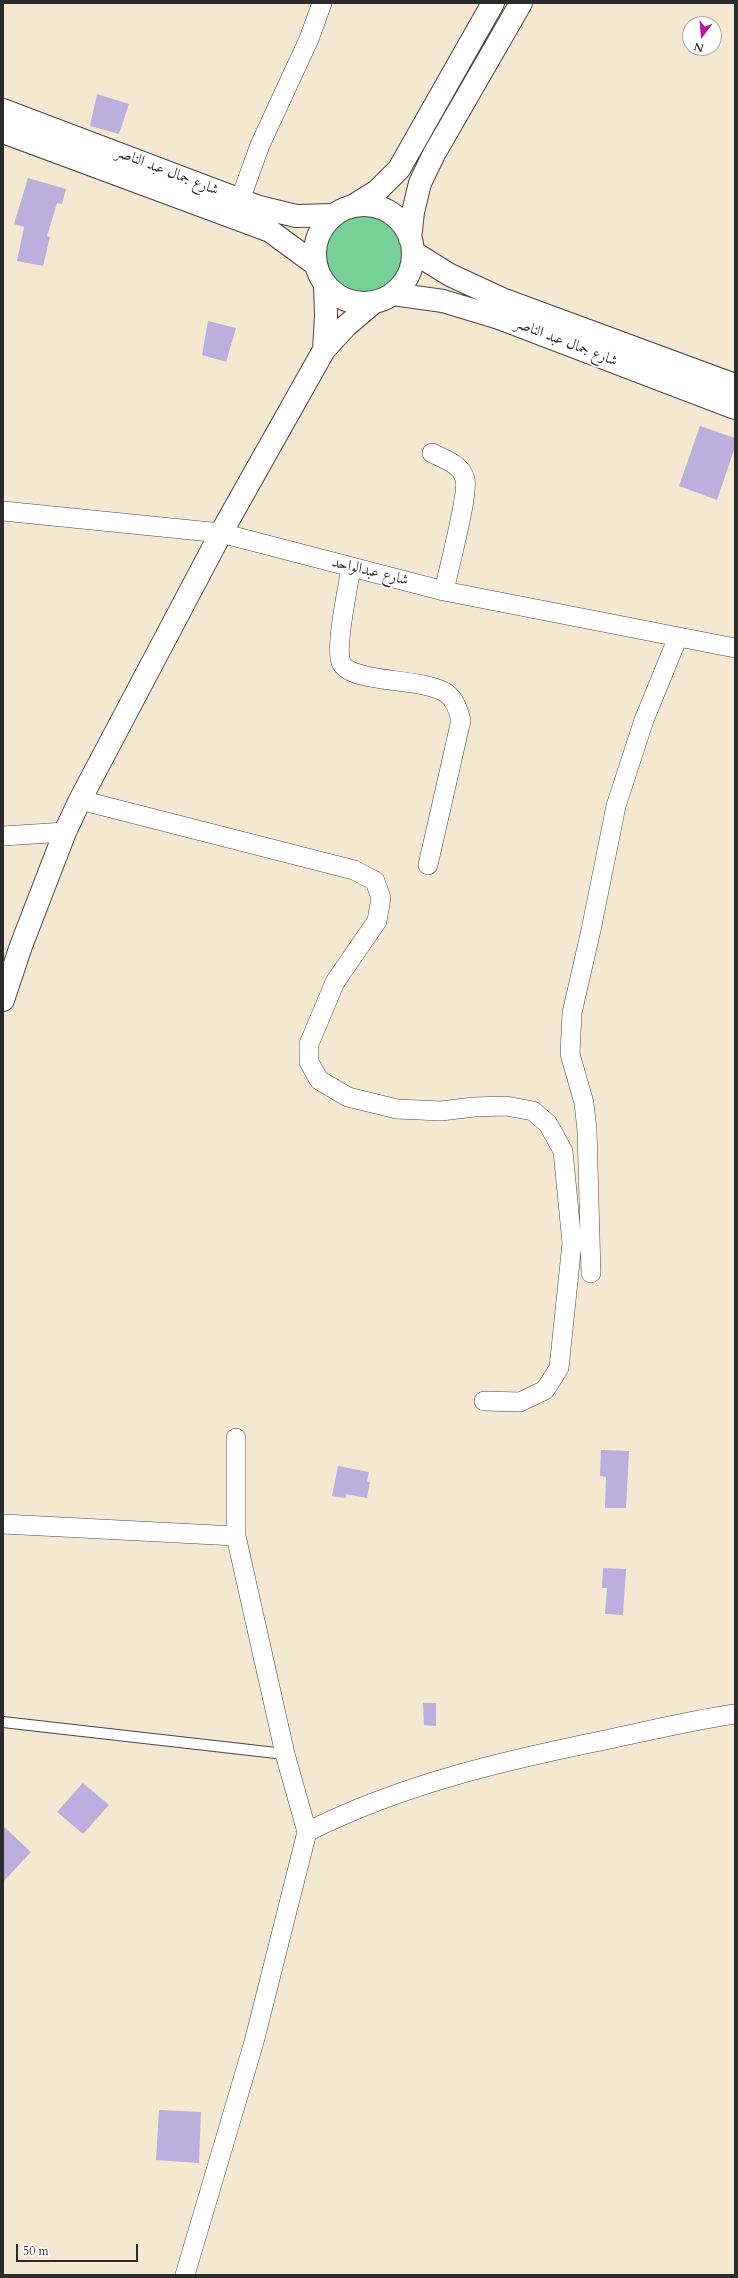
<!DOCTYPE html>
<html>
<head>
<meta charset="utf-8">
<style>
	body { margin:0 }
	#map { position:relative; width:738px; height:2278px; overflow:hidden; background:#f4e8d0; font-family:Cardo,serif }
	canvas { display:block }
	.frame { position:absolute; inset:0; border:4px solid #2b2b2b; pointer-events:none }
	.north { position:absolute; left:682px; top:16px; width:40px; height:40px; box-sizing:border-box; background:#fff; border:1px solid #aaa; border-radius:50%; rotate:196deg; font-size:11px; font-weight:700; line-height:16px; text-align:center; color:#2b2b2b }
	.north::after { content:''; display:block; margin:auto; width:14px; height:18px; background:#b5179e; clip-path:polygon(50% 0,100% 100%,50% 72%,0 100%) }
	.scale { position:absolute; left:16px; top:2244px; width:122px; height:18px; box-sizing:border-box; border:2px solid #2b2b2b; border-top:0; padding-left:5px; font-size:12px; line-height:14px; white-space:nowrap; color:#2b2b2b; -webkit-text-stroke:3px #fff; paint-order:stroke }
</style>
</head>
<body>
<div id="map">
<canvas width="738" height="2278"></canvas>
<div class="frame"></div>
<div class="north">N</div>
<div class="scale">50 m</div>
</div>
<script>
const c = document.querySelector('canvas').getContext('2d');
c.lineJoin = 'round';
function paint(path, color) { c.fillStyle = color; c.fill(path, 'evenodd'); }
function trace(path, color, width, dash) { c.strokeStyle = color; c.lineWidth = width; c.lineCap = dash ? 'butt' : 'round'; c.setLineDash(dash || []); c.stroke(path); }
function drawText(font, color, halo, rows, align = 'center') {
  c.font = font + ' Cardo,Amiri,serif'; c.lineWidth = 3.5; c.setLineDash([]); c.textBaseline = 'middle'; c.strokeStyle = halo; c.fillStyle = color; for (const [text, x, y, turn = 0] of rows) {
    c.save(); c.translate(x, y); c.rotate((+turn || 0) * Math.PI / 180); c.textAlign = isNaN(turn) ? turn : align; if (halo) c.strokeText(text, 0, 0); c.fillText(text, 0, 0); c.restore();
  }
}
paint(new Path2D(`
	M322 254a42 42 0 1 1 84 0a42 42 0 1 1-84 0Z`), '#77d197');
paint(new Path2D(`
	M97,94L129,104L119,134L90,126Z
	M28,178L66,189L62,204L57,203L47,236L50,237L43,266L17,261L24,227L14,224Z
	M208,321L236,328L226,362L202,355Z
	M700,426L735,438V447L717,500L679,486Z
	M601,1450L629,1451L626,1508H605L606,1477L600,1476Z
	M338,1466L369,1472L367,1482H370L367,1498L346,1494V1498L332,1496Z
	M603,1568L626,1569L623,1615L605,1614L607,1588H602Z
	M423,1703H436V1726L424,1725Z
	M83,1783L109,1805L83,1834L57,1812Z
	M3,1826L31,1852L3,1882Z
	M159,2110L201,2112L199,2163L156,2160Z`), '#bdafdd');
const service = new Path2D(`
	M3,1722L285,1754`);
const minor = new Path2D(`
	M240,200L260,145L309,39L322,3
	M432,453C444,459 461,464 465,479C469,494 448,571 444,591
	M3,511L221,533L444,591L735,648
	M351,568C348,587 335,647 341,662C349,684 423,677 446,693C455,699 458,710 461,720L428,865
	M80,800L354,870L375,881L381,898L377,921L335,982L309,1044V1062L319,1080L348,1097L397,1109L441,1111L474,1107L506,1106L533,1111L548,1124L563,1151L572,1243L559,1368L545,1390L520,1402L484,1401
	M3,836L65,832
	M591,1273L587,1130L584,1103L570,1054L572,1013L591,930L616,806L644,720L678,637
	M3,1524L236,1536
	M307,1832C402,1784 506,1760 610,1739C652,1730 693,1720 735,1714
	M185,2275L254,2042L307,1832L285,1754L236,1536V1438`);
const tertiary = new Path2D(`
	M324,350L326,316L325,285
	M3,1000L21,946L65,832L80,800L221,533L324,350L346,326L373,303`);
const primary = new Path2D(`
	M3,110L259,207L296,216L334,215
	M3,132L270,231L315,264
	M315 254a49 49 0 1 1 98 0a49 49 0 1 1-98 0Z
	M353,206L377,191L399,169L493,3
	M410,239L413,212L420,183L434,154L521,3
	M413,252L450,275L502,299L735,385
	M393,294L443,301L499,318L735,408`);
trace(service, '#494744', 12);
trace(minor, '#494744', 20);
trace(tertiary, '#494744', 24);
trace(primary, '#494744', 24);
trace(service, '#fff', 10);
trace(minor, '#fff', 19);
trace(tertiary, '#fff', 22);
trace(primary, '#fff', 22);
drawText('15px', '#2b2b2b', '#fff', [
	["شارع جمال عبد الناصر",167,172,21],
	["شارع جمال عبد الناصر",566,343,21],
	["شارع عبدالواحد",370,572,14]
]);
</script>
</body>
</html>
